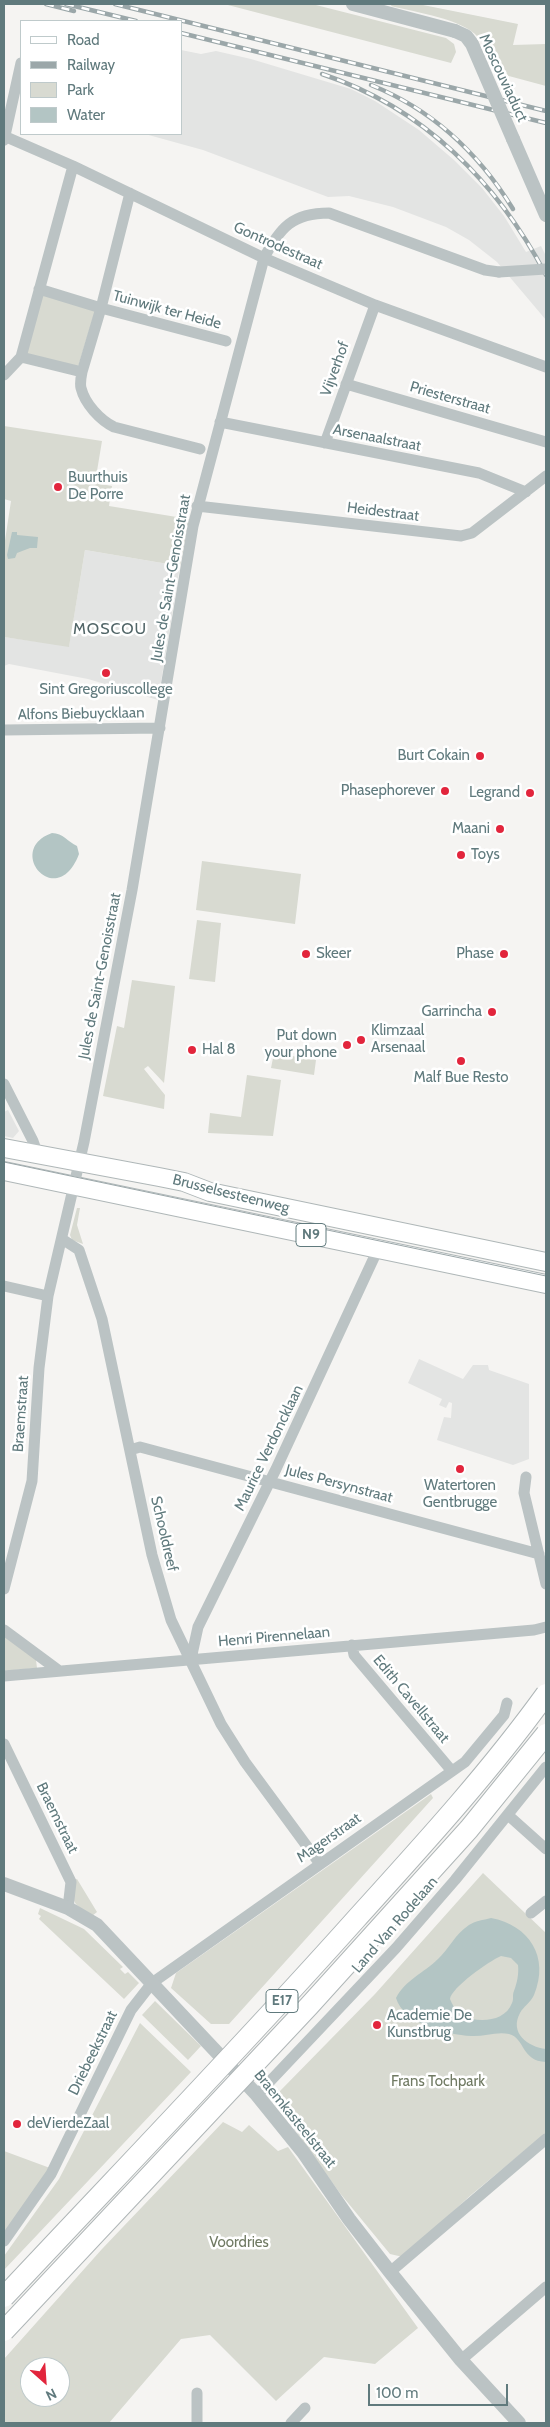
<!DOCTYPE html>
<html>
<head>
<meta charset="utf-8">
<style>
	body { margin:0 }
	#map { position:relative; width:550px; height:2427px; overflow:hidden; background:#f5f4f2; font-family:Cabin,sans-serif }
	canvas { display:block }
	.frame { position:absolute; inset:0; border:5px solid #607a7d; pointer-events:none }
	.legend { position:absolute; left:20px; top:20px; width:162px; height:115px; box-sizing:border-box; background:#fff; border:1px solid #bfcacb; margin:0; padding:6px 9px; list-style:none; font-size:15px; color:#607a7d }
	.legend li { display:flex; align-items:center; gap:10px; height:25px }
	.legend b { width:25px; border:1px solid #bfcacb }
	.north { position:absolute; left:20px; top:2357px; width:50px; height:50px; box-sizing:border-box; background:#fff; border:1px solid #bfcacb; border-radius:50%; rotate:154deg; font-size:14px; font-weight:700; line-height:20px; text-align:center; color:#607a7d }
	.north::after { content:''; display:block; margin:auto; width:18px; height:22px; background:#e2253c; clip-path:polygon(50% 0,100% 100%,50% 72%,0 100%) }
	.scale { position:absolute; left:368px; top:2384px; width:140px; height:22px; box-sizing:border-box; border:2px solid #607a7d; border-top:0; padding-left:6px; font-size:15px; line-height:18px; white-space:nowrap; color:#607a7d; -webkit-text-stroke:4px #fff; paint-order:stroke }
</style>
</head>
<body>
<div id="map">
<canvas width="550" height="2427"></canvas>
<div class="frame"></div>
<ul class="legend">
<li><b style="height:6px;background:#fff"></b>Road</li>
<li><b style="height:6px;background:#9ba7a9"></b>Railway</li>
<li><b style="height:14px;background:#d8dad1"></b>Park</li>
<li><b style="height:14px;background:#b3c5c4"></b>Water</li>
</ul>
<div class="north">N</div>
<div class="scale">100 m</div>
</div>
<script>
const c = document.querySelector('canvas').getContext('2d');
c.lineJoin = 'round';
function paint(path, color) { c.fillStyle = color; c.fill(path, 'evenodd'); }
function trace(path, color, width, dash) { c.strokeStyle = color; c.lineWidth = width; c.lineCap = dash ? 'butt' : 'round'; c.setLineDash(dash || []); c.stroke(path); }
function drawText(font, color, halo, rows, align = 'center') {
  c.font = font + ' Cabin,sans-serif'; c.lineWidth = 5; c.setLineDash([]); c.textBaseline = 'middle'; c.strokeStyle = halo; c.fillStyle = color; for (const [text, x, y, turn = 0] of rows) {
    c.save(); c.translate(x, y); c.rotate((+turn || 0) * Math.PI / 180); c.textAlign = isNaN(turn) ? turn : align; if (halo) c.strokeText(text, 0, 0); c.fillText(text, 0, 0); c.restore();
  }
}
paint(new Path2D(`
	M181,50L201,54L216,51L251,59L351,89L375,101L419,130L454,160L482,188L504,216L526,252L541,246L546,256V320L497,262L469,240L446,227L393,207L349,196L328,197L203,150L145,134H181Z
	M85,550L180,566L158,700L88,679L9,664L4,666V637L69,646Z
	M8,1110L19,1131L13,1138L4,1136V1112Z
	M419,1359L463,1379L473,1365H488L489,1370L529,1384V1459L513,1465L437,1440L444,1417L451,1418L452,1403L449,1402L446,1408L439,1405L442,1399L408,1383Z`), '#e3e4e3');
paint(new Path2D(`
	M224,4H312L446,38L454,44L456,52L451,63Z
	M392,4H418L518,24L513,45L546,44V86L494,72C490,60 486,47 478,37C463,19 414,12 391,6Z
	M41,292L96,308L78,367L24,354Z
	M4,426L102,441L95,483L112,486L109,506L189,519L180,566L85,550L69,647L4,637V547L11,501L4,499Z
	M202,861L301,874L295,924L196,910Z
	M197,920L221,923L215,982L189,979Z
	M132,980L175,986L164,1083L148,1066L144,1069L165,1095L164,1109L103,1096L117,1026L124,1028Z
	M274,1053L316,1060L314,1075L271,1068Z
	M247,1075L281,1080L273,1136L208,1133L210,1113L241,1117Z
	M77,1208H80L77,1225L83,1244L72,1240L70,1235Z
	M4,1634L36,1660L37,1668L4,1671Z
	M431,1794L433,1798L229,2024H211L171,1988L176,1973Z
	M483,1873L546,1933V2133L471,2195L403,2257L390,2254L339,2192L278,2106L280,2091L375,1994Z
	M77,1879L97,1912L92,1916C71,1902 73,1905 74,1880Z
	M40,1908L84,1929L123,1967L120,1969L125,1974L128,1972L139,1983L124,1999L39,1919L41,1916L38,1914Z
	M155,2001L201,2046L188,2060L142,2015Z
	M140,2023L191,2072L4,2270V2256L59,2179Z
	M223,2122L242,2132L249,2125L278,2151L288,2147L418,2328L375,2364L324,2357L276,2401L210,2335L181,2339L109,2423H4V2359L102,2249ZM30,2367H60V2397H30Z
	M4,2151L50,2168L4,2233Z`), '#d8dad1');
paint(new Path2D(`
	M12,532H17V535L38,537L37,548H30L17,553L15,558L8,559L7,555Z
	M52,833C63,833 68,842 77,846L79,854C57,912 4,850 52,833Z
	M491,1918C529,1925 550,1957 534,1995C531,2002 523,2007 520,2013C509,2033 528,2047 546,2049V2062C521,2061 525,2038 509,2034C497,2031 483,2037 471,2036C447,2035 403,2023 396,1998C405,1980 424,1973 438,1959C449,1949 455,1934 469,1925C475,1921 483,1920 491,1918ZM501,1956L511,1958L518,1965C519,1974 517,1983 514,1991C512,1995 514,1999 512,2003C506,2019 487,2022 472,2019C460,2015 455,2011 450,1999C451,1988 489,1961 501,1956Z`), '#b3c5c4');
const primary = new Path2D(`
	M4,1148L159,1177L184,1182L210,1192L546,1262
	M4,1171L546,1284`);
trace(primary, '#afb7b8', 20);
trace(new Path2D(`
	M4,136L73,166L264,258L375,305L546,367
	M4,140L21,63
	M130,193L101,308L226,341
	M39,289L101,308L82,372
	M21,357L73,166
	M4,375L21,357L82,372C81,377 80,384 81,388C85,404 100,420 114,427L200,449
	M346,384L546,442
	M220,422L479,473L526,492
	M325,443L375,305
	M197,506L461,536L472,533L546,476
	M4,730L160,728
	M4,1084L33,1141L38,1155
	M62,1239L79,1250L102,1319L152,1555L171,1620L221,1724L245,1762L320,1864
	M4,1286L48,1296
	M130,1450L140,1447L539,1554
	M526,1477L524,1493L546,1584
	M4,1589L32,1481L39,1368L48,1296L84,1142L132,890L193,526L264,258C280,228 292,213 329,213L485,270L499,272
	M4,1630L58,1670
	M352,1645L354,1655L451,1770
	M191,1659L198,1627L276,1469L378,1249
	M4,1676L534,1630L546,1627
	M4,1744L71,1882L68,1908
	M508,1815L546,1849
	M531,1913L546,1901
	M257,2095L396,1948L455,1880L546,1767
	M4,2241L51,2174L131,2010L152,1983L465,1762L504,1715L507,1703
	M390,2272L546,2139
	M461,2360L546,2287
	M197,2423V2393
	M291,2423L305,2408`), '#bbc3c4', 11);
trace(new Path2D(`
	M353,4L455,31
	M513,139L546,215
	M4,1884L68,1908L97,1925L257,2095L303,2152L349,2219L390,2272L461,2360L519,2423`), '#bbc3c4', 14);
trace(primary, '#fff', 18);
trace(new Path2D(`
	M4,1162L546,1276`), '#9ba7a9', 1);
const rail = new Path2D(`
	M46,4L74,11
	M66,4L136,21
	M115,4L546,111
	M181,33L546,123
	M322,74C424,108 497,182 546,275
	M371,85C433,110 478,152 513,209`);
trace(rail, '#9ba7a9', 4.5);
trace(rail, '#fff', 2.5, [8]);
const motorwayBridge = new Path2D(`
	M4,2297C122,2171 242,2047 357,1918C423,1845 489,1773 546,1694
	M4,2331L309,2006L469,1829L546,1734`);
trace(motorwayBridge, '#afb6b7', 22, []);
trace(new Path2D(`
	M499,272L546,269`), '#bbc3c4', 11);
trace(new Path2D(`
	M455,31L466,36L472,44L513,139`), '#bbc3c4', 14);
trace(motorwayBridge, '#fff', 20);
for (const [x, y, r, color] of [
	[58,487,5,"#e2253c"],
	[106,673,5,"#e2253c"],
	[480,756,5,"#e2253c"],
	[445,791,5,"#e2253c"],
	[530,793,5,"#e2253c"],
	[500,829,5,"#e2253c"],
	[461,855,5,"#e2253c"],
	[306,954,5,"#e2253c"],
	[504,954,5,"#e2253c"],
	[492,1012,5,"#e2253c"],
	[361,1040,5,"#e2253c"],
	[347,1045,5,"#e2253c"],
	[192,1050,5,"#e2253c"],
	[461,1061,5,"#e2253c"],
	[460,1469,5,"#e2253c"],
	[377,2025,5,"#e2253c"],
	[17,2124,5,"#e2253c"]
]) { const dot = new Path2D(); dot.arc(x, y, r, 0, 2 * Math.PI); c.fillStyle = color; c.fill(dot); trace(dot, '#fff', 2); }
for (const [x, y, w] of [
	[311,1235,30],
	[282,2001,32]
]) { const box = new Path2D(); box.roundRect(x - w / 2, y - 11.5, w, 23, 4); c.fillStyle = '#fff'; c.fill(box); trace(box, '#607a7d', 1); }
drawText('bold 14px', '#607a7d', null, [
	["N9",311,1235],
	["E17",282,2001]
]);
drawText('15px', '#607a7d', '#fff', [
	["Moscouviaduct",503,78,65],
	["Gontrodestraat",278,246,24],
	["Tuinwijk ter Heide",167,310,15],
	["Vijverhof",335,369,-70],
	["Priesterstraat",450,398,16],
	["Arsenaalstraat",377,438,11],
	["Heidestraat",383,512,7],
	["Jules de Saint-Genoisstraat",171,578,-80],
	["Alfons Biebuycklaan",81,714,-1],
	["Jules de Saint-Genoisstraat",100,976,-79],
	["Brusselsesteenweg",231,1194,14],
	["Braemstraat",21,1414,-86],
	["Maurice Verdoncklaan",269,1448,-64],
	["Jules Persynstraat",339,1484,15],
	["Schooldreef",164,1534,77],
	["Henri Pirennelaan",274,1637,-5],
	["Edith Cavellstraat",411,1699,50],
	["Braemstraat",57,1818,64],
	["Magerstraat",329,1838,-35],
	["Land Van Rodelaan",395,1925,-49],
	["Driebeekstraat",93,2053,-64],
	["Braemkasteelstraat",295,2119,51]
]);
drawText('15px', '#607a7d', '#fff', [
	["Buurthuis",68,478],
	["De Porre",68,495],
	["Sint Gregoriuscollege",106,690,"center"],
	["Burt Cokain",470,756,"right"],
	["Phasephorever",435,791,"right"],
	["Legrand",520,793,"right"],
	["Maani",490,829,"right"],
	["Toys",471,855],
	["Skeer",316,954],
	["Phase",494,954,"right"],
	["Garrincha",482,1012,"right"],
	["Klimzaal",371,1031],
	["Arsenaal",371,1048],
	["Put down",337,1036,"right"],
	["your phone",337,1053,"right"],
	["Hal 8",202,1050],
	["Malf Bue Resto",461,1078,"center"],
	["Watertoren",460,1486,"center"],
	["Gentbrugge",460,1503,"center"],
	["Academie De",387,2016],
	["Kunstbrug",387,2033],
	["deVierdeZaal",27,2124]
], 'left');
drawText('15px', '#707a63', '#fff', [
	["Frans Tochpark",438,2082],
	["Voordries",239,2243]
]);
c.letterSpacing = '1px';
drawText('16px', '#526668', '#fff', [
	["MOSCOU",110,629]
]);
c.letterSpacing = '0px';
</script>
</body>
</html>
